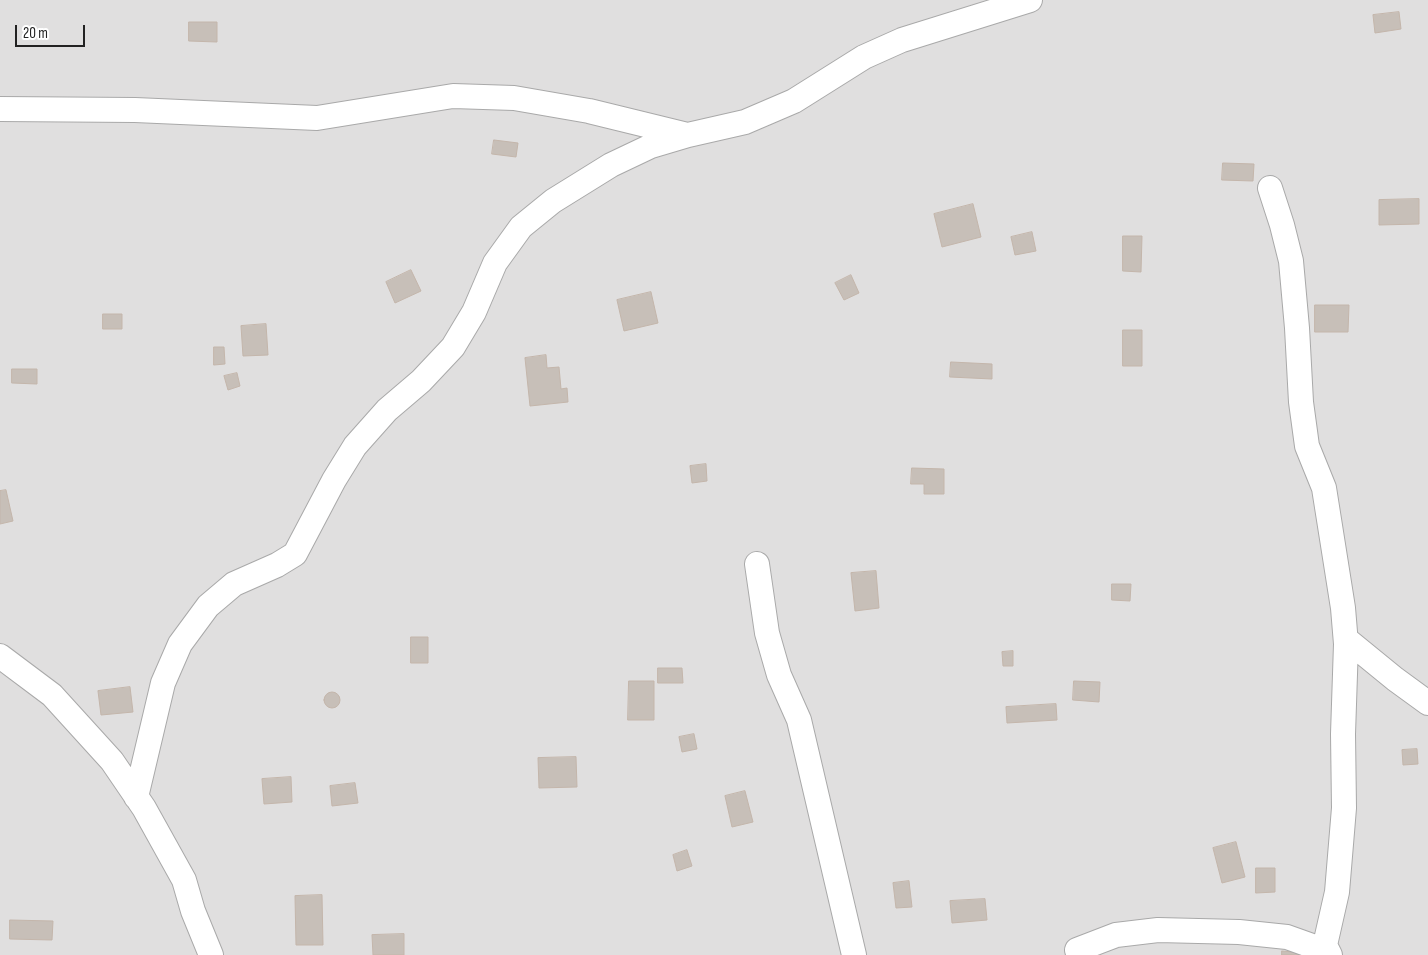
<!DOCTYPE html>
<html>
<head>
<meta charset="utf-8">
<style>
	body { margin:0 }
	#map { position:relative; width:1428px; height:955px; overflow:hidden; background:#f2efe9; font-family:"Sofia Sans Condensed",sans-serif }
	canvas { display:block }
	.scale { position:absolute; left:15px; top:25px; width:70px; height:22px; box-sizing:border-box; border:2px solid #222; border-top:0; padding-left:6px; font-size:15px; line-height:18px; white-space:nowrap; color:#222; -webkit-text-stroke:4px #fff; paint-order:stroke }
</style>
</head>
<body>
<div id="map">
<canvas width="1428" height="955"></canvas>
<div class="scale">20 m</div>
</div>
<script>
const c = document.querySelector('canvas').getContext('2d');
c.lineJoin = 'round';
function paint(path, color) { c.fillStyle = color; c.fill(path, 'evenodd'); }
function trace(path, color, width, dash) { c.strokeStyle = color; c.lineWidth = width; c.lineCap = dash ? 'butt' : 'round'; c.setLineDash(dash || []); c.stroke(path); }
paint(new Path2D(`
	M0,0H1428V955H0Z`), '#e0dfdf');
const building = new Path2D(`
	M1399,12L1401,29L1375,33L1373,15Z
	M189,22H217V42L189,41Z
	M494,140L518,143L516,157L492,154Z
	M1223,163L1254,164L1253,181L1222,180Z
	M1419,199V224L1379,225V200Z
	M973,204L981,237L942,247L934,214Z
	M1032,232L1036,251L1015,255L1011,237Z
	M1123,236H1142L1141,272L1123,271Z
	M411,270L421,291L395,303L386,282Z
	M851,275L859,293L844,300L835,283Z
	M651,292L658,323L624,331L617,300Z
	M1315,305H1349L1348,332H1315Z
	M103,314H122V329H103Z
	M266,324L268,355L243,356L241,326Z
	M1123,330H1142V366H1123Z
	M214,347H224L225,364L214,365Z
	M546,355L547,368L559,367L561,389L567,388L568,402L530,406L525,358Z
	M951,362L992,364V379L950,377Z
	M12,369H37V384L12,383Z
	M237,373L240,386L228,390L224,376Z
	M706,464L707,481L692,483L690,466Z
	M912,468L944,469V494H924V484H911Z
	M6,490L13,521L0,524V491Z
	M876,571L879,608L855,611L851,573Z
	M1112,584H1131L1130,601L1112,600Z
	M411,637H428V663H411Z
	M1013,651V666H1003L1002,652Z
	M658,668H682L683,683H658Z
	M629,681H654V720H628Z
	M1074,681L1100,682L1099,702L1073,700Z
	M130,687L133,712L101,715L98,691Z
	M324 700a8 8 0 1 1 16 0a8 8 0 1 1-16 0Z
	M1056,704L1057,720L1007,723L1006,707Z
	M694,734L697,749L682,752L679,737Z
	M1417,749L1418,764L1403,765L1402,750Z
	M576,757L577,787L539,788L538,758Z
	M291,777L292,802L264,804L262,779Z
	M355,783L358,803L332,806L330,786Z
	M745,791L753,822L732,827L725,796Z
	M1236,842L1245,877L1222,883L1213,848Z
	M687,850L692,866L677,871L673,855Z
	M1256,868H1275V892L1256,893Z
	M909,881L912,907L896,908L893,883Z
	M322,895L323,945H296L295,896Z
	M985,899L987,920L952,923L950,901Z
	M10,920L53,921L52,940L10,939Z
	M404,934V955H373L372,935Z
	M1282,951L1315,954V955H1282Z`);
paint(building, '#c7bfb8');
trace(building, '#c4b6ab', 1);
const minor = new Path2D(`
	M0,109L135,110L317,118L453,96L514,98L589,111L687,135
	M1270,188L1282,225L1291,261L1297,328L1301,402L1307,446L1324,488L1343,608L1346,644L1343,734L1344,808L1337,892L1325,945L1330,955
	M757,564L767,633L779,675L799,720L854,955
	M1346,639L1395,679L1428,703
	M0,656L52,695L112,761L144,808L184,880L193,911L211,955
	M136,797L163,683L180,644L208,606L234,584L277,565L295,554L334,480L355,446L387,410L421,381L453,347L474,312L495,263L521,227L553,201L611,165L651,146L688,135L745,122L794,101L864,57L902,40L1030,0
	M1077,950L1116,935L1158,930L1239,932L1287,937L1315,947L1326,955`);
trace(minor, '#a9a9a9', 26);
trace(minor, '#fff', 24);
</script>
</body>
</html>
